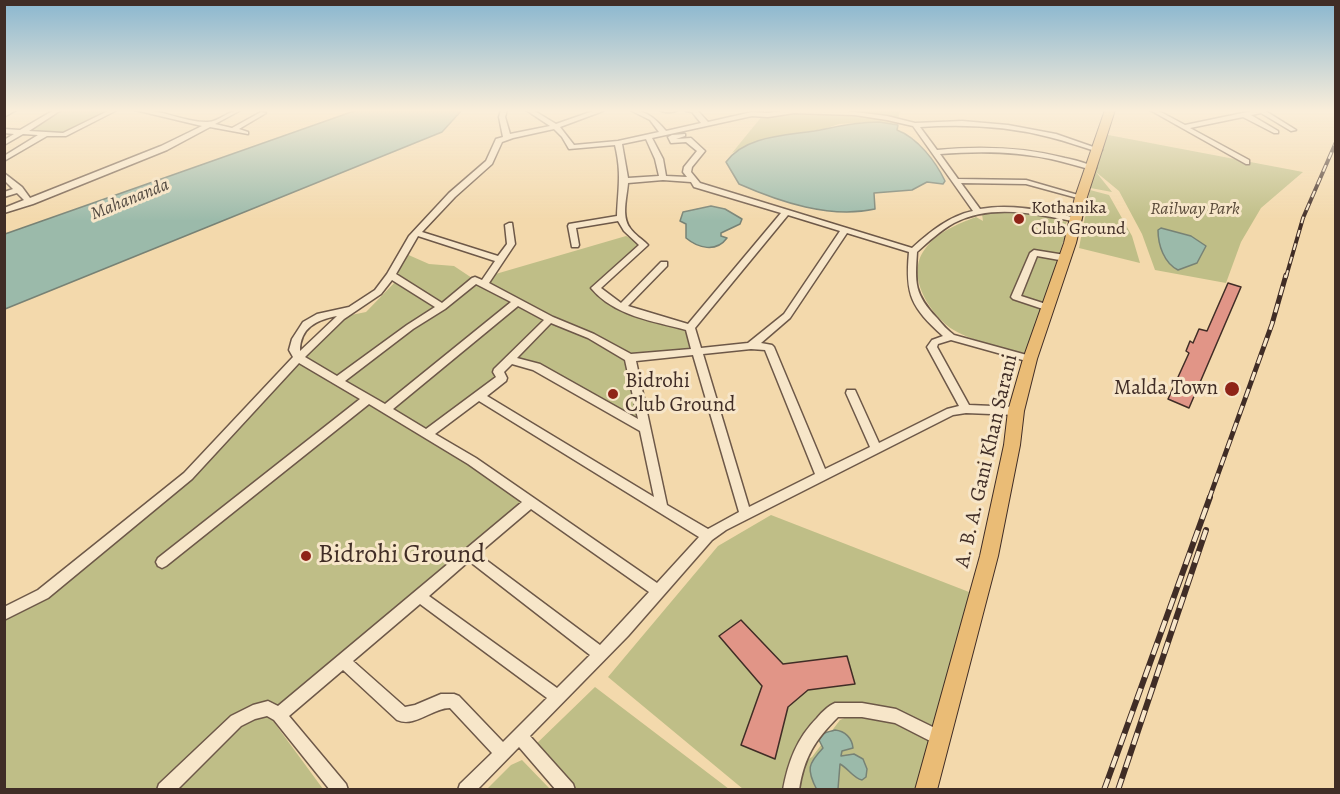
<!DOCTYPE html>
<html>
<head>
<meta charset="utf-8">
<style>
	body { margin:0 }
	#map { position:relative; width:1340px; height:794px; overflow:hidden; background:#f3d9ac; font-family:Alegreya,serif }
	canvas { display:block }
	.frame { position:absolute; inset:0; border:6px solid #402d26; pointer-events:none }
</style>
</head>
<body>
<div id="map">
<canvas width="1340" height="794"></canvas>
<div class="frame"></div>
</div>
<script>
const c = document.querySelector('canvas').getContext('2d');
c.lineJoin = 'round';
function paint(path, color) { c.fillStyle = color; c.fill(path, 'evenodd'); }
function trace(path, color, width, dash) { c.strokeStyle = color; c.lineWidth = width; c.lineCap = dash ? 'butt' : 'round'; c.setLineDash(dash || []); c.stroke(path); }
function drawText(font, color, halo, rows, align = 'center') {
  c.font = font + ' Alegreya,serif'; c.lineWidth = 6; c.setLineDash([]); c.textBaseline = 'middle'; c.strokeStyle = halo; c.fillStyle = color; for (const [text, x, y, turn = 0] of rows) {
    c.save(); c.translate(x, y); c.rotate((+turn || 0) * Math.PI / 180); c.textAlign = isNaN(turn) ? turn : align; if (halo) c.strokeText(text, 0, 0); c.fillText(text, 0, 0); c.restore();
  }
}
paint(new Path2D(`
	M60,110H113L63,134L23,132Z
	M767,110H904L899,113L898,125L879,122L839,124L824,129L765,139L732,153Z
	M1103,134L1303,172L1261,208L1241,242L1226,283L1155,270L1142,234L1119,191L1096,172L1112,192L1085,187Z
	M1090,190L1109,195L1132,236L1140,263L1079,248Z
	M994,211L1025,212L1067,222L1064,227L1028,230L1066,233L1026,356C1006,349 969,340 952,329C929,313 905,275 925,249C937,232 958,224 976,217L983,221L982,214Z
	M626,236L644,245L598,290L630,310L690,328L696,349L630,358L642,422L536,367L510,360L499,372L502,378L427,434L386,409L517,302L387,406L302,359L527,499L462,551L280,710L269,703L237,716L162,789L5,790V614L43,594L188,476L341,317L366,312L398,279L428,298L397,275L404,253L429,264L454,266L475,280Z
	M771,515L969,592L940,738L926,789H743L608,677L718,546ZM835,710L860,711L840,720L812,757L795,766Z
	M595,687L729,789H569L532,748Z
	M265,710L323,789L174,790L239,721Z
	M522,760L550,789H487L511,765Z`), '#bfbe87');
const water = new Path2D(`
	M357,110H462L442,132L5,309V234Z
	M879,122L898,125L897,130C918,138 936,162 945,181L943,184L927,182L912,190L874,193L875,209C830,219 780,202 739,184L726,162C747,133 793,136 825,129C843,125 860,122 879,122Z
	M711,206L725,209L742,219L740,224L721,233V236L727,238C716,253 698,248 686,238V224L680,221L683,212Z
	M1161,228L1191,236L1206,246L1197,263L1178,270C1164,263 1158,245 1158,230Z
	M835,730C845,731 852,738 853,748L842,751L841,756L854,754L863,759L867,769L866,777L862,780C853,778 849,769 840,764L838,789L817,790C806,769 808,764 823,748L819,740C825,731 825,733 835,730Z`);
paint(water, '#9bbaaa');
trace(water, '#778275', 1.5);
const building = new Path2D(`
	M1228,283L1241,287L1189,408L1168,399L1189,353L1186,351L1190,341L1193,343L1199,329L1207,331Z
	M741,620L783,664L847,656L855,684L808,690L788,707L775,759L741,745L762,686L719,636Z`);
paint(building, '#e19587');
trace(building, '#402d26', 1.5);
const minor = new Path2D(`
	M9,110H16L4,117V112Z
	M54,110H61L29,131L63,133L110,110H117L66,136H47L4,161V156L38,135L23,134L4,145V140L14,134L4,133V129L20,130Z
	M135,110C159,108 182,122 206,122C218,123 228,110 241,110L215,124L232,128L261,112L266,113L239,129L248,132V134L210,127L167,150L33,204L4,213V208L24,200L17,193L4,197V192L13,189L4,180V173L22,187L30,198L161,146L202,126Z
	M501,110H507L505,117L510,134L550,126L526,110H533L556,124L596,110H604L603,111L560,127L574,145L618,141L659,132L650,120L630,110C646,110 656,119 666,131L701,123L692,112L686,111L685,110H697L708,122L752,112L768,113L788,110H839L887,116L915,123L962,121L1008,125L1056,134L1102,150L1098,152C1082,147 1066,141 1049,137C1007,126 963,124 920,127L937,150C980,146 1023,147 1065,158C1075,160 1087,163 1096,168L1092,170C1078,166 1065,162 1051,159C1014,151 977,151 940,154L958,179L1026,180L1085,197L1081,199L1026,184L961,183L980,209C1012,203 1045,211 1077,218L1081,220L1077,222C1037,214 992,203 954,223C940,231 929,241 917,252C915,283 914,294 937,318C942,324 947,330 954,335L1034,357L1035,359L1030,362L951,340L938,344L937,347L969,405L1016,407L1020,408L1021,411L1020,414L1016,415L966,413L953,415L726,530L712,540L628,636L530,736L573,784L575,790H556L519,747L477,790H458L460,784L492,753L450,708C432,708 415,728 397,720L343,670L289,716L346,784L348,790H330L274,720L267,716L255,719L241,726L177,790H157L159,784L231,716L253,705L268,701L278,706L522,502L468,464L369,404L166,566L162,568L158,566L156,562L158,558L360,399L299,363L192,479L48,598L4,620V607L38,590L184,473L293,357L289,350L292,339L303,322L317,314L349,307L375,290L387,274L409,236L449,193L486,161L496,139L503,137L499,117ZM794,113L855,115L887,120L913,126L973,211C949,216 930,232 912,248L700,183L691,172L692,167L705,151L691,138L676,139L685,136V134L672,135L668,137L671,143L686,142L697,151L684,167L683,172L687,177L666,176L663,159L652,138L752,116L768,117ZM554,129L562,137L569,149L615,145C622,174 618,188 617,216L569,224L568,226L572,247H578L579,245L576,228L618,221L624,231L639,245L591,288C614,316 653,321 686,330L691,349L631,354L594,334L553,317L489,283L515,244L512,223H509L505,225L507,244L498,256L422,232L455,197L492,164L502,142L513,138ZM646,139L655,159L659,176L628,178L622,144ZM663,180L691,182L694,187L781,213L688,324L628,306L667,266V262H661L621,303L601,288L648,245C642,239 635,235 630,228C621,216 627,197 628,183ZM788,215L840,231L784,314L748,343L701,348L695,328ZM847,233L909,252C905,295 911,307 943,336L932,340L927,347L959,406L947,409L879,443L855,390H847L846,393L870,447L825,469L774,347L772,345L761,343L790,318ZM418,236L495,261L482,280L475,277L472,278L442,303L396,274ZM392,280L435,307L407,325L337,376L305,357L344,319L381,294ZM476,284L511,302L385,404L345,381L413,329L445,309ZM518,306L544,320L494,369L493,372L496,377L426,429L393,409ZM337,316L300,351C300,328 316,320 337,316ZM551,323L588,338L625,360L638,419L540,364L517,358ZM751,349L765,350L815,474L749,507L703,354ZM693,355L739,512L708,529L667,505L636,361ZM512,364L533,370L640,431L654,497L487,396L506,381L507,378L504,372ZM479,401L699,537L657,583L476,458L435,434ZM531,509L649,592L600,645L478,554ZM469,561L590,655L557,688L429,596ZM420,604L547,698L503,742L459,696L454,694H441L415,705L405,707L353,661Z
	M660,110H677C674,113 663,113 660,110Z
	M1150,110H1157L1185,125L1257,110H1264L1296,130L1291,131L1261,113L1251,115L1278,131V133H1274L1243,117L1190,128L1249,160V164H1246Z
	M1034,250L1065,255L1069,258L1065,261L1037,256L1021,296L1049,305L1051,307L1049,309L1046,310L1013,299L1011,297L1030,253Z
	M835,703H862L896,709L945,733L948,738L945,743L940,746L895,723L862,717H838C815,740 804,757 799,790H783C788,762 797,738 817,718C822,712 828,706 835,703Z`);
const primary = new Path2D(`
	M1105,110H1115L1087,197L1076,243L1037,359L1024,411L1020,445L998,556L937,790H915L980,556L1004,445L1008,411L1023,359L1064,243L1075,197Z`);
trace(minor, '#6d5848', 3);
trace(primary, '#402d26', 2);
paint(minor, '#f7e6c9');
paint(primary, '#eabc76');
const railFar2 = new Path2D(`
	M1286,277L1303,218L1336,142`);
const railFar1 = new Path2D(`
	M1209,499L1272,324L1286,275`);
const rail = new Path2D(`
	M1104,790L1210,497
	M1118,790L1206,530`);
trace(railFar2, '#402d26', 4);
trace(railFar1, '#402d26', 5);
trace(rail, '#402d26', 6);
trace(railFar2, '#f7e6c9', 2, [7]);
trace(railFar1, '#f7e6c9', 3, [9]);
trace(rail, '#f7e6c9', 4, [12]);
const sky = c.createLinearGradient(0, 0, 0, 221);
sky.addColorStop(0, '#89b6cf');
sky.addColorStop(0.5, '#faeeda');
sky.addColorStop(1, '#faeeda00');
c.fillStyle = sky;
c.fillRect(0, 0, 1340, 221);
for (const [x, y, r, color] of [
	[1019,219,6,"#8f2418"],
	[1232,389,8,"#8f2418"],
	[613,394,6,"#8f2418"],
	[306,556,6,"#8f2418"]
]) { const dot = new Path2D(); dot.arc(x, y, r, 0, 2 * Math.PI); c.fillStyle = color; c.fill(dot); trace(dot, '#f7e6c9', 2); }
drawText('italic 18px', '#524940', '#f7e6c9', [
	["Mahananda",130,200,-22]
]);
drawText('18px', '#402d26', '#f7e6c9', [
	["Kothanika",1031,209],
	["Club Ground",1031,230]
], 'left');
drawText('italic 18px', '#594a39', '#f7e6c9', [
	["Railway Park",1195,210]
]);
drawText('21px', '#402d26', '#f7e6c9', [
	["Bidrohi",625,382],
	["Club Ground",625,406],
	["Malda Town",1218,389,"right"]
], 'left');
drawText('21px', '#402d26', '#f7e6c9', [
	["A. B. A. Gani Khan Sarani",987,461,-77]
]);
drawText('26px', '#402d26', '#f7e6c9', [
	["Bidrohi Ground",318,556]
], 'left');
</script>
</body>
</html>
